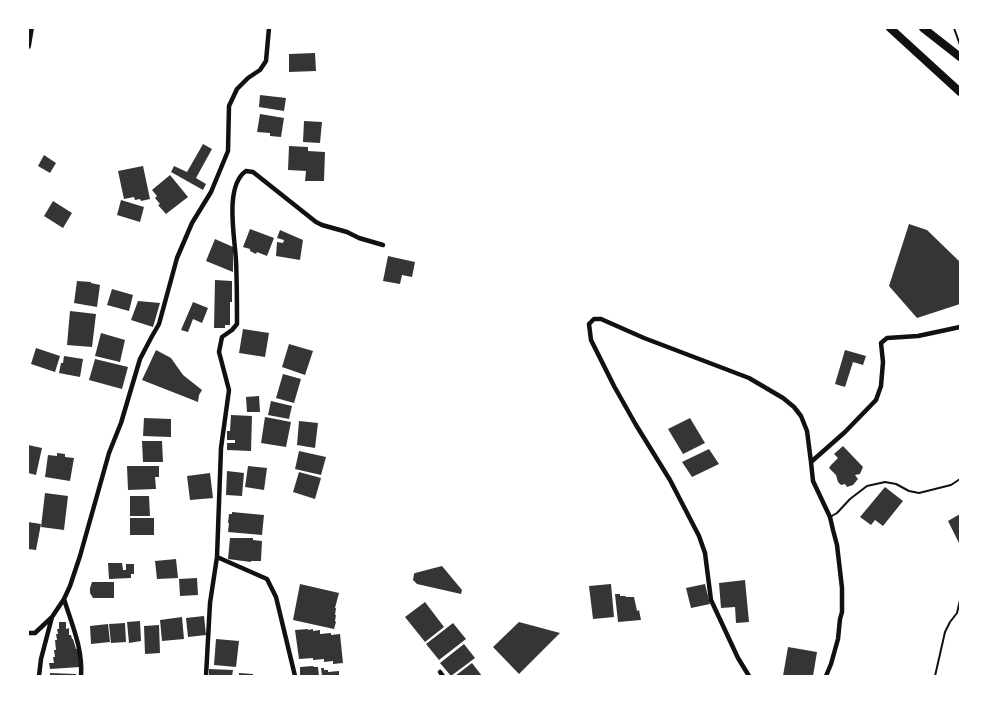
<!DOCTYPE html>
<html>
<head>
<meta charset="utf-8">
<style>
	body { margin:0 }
	#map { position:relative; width:988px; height:704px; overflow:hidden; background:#fff; font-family:"Roboto Condensed",sans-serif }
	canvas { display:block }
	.frame { position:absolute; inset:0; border:29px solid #fff; pointer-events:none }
</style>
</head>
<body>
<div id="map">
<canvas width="988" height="704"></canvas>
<div class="frame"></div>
</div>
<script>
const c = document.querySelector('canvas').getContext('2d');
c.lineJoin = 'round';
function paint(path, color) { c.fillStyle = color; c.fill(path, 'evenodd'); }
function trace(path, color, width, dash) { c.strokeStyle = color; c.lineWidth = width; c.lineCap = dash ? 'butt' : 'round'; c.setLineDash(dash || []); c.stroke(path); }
paint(new Path2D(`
	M315,53L316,71L289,72V54Z
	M260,95L286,98L284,111L259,107Z
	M260,114L284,118L281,137L270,136V133L257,132Z
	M304,121L322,122L320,143L303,142Z
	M203,144L212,149L196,178L206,184L203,190L171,172L174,166L187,172Z
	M289,146L308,147V151L325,152L324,181H305L306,171L288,170Z
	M44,155L56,163L50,173L38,166Z
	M143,166L150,199L141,201L140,199L135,200L134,197L124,199L118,171Z
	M170,175L188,197L166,214L158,205L160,204L155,198L157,196L152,190Z
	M121,200L144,207L140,222L117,215Z
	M53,201L72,213L63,228L44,216Z
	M909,224L927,230L960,262V304L917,318L889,286Z
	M250,229L274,238L267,256L257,252L256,254L250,251V249L243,247Z
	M280,230L303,240L300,260L276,256L277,242L283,243L284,240L277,238Z
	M215,239L233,247V272L206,261Z
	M388,256L415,262L412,277L402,275L400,284L383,281Z
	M215,280L232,281V302H230V325H225V328H214Z
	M77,281L91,282V283L100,285L97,307L74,303Z
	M112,289L133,295L129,311L107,305Z
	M138,301L160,303L153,327L131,320Z
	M193,302L208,308L202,323L193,319L188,332L181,330Z
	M70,311L96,314L92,347L67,345Z
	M243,329L269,333L265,357L239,353Z
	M101,333L125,340L120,362L95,356Z
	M289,344L313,351L305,375L282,367Z
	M36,348L60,356L55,372L31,364Z
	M156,350L171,358L183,375L202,390L199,395L198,402L142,380Z
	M845,350L866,356L863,365L853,362L845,387L835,384Z
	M64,356L83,359L80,377L59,373L61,363H63Z
	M95,359L128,367L122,389L89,380Z
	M283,374L301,379L294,403L276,398Z
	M259,396L260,412H247L246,397Z
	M271,401L292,406L289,419L268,415Z
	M231,415L252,416L251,451L227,450V443H235V440H227V431H230Z
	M265,417L291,422L286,447L261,443Z
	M144,418L171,419V437L143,436Z
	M690,418L705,443L683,454L668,429Z
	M299,421L318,423L315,448L297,445Z
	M142,441H162L163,462H143Z
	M28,445L42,448L36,475L28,473Z
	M843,446L863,467L860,474L855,475L858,479L853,485L847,487L845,484L841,485L838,482L836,475L829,468L831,465L838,458L834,454Z
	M709,449L719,464L692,477L682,462Z
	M299,451L326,457L321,475L295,469Z
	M57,453L65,454V457L74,458L70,481L45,477L48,455L57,456Z
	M127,466H159V477H155L156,489L128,490Z
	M248,466L267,468L264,490L245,487Z
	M227,471L244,473L242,496L226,495Z
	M299,472L321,478L315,499L293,492Z
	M210,473L213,498L190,500L187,476Z
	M885,487L903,501L883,526L875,520L871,525L860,517Z
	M45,493L68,496L64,530L41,527Z
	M130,496H149L150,516H130Z
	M232,512L264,515L262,535L228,532L229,523H228L229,514H232Z
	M960,514V545L948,521Z
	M130,518H154V535H130Z
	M28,522L41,524L36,550L28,549Z
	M230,538H253V540L262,541L261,561H251V562L228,559Z
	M176,559L178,578L157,579L155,561Z
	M108,563H122L123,570H126V564H134V574H131V578L109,579Z
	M442,566L462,590L461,594L417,584L413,580L414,574L415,573Z
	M197,578L198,595L180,596L179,579Z
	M745,580L749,622L736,623L735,607L721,608L719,583Z
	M92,582H114V598H93L90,593V588Z
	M300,584L339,593L335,608H336L335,615H336L335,621L336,622L334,629L293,620Z
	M611,584L614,617L593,619L589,586Z
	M705,584L710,604L691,608L686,588Z
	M615,594H620V596H625L626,597H634L637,611L639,610L641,620L618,622Z
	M425,602L444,627L425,642L405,617Z
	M204,616L206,635L188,637L186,618Z
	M182,617L184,639L162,641L160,620Z
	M140,621L141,641L129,643L127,622Z
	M59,622H66V629L69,628V635H71L72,639H73L76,649H79L80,667L50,669L49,663H54L53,657H55L54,650H56L55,640H57L56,634H58L57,629H59Z
	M519,622L560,633L519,674L493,647Z
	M125,623L126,642L111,643L109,624Z
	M453,623L466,639L439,660L426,644Z
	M108,624L110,642L91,644L90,626Z
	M159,625L160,653L145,654L144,626Z
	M308,629V630L313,629V631L320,630V634L331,633V635L340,634L343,663L333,664V661L324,662V659L313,660V658L299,659L295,630Z
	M216,639L239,641L236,667L214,665Z
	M464,644L475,658L451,676L440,663Z
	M788,647L817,652L813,676H783Z
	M472,663L482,676H455Z
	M313,666L314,667H318L319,676H300V667Z
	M321,668H324V670H328V672L339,671V676H322Z
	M209,669L233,670L232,676H209Z
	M50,673L76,674V676H50Z
	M239,673L253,674V676H239Z`), '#353535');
trace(new Path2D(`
	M954,28L960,45`), '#111', 2);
trace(new Path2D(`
	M830,517L837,513L850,499L867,486L885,482L896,484L909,491L919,493L951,485L960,479
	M935,676L945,632L950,622L957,613L960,600`), '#111', 2);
trace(new Path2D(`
	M811,462L845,432L876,400L881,386L883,362L881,343L887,338L918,336L960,327
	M217,557L267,579L276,597L295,676
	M28,633H35L51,618
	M440,672L443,676
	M39,676L41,659L52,617L64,599
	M81,676C83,649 72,625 64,599L70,586L80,556L109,453L121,423L140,359L151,338L159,324L177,258L192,223L211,192L228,151L229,106L237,89L248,78L260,70L266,61L269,28
	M206,676L210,603L217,557L221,448L229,390L219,352L222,337L232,330L237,324C237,303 237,282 236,261C235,238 224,186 246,171L253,172L316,222L322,225L347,232L359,238L383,245
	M749,676L738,658L711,600L705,553L699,536L670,480L636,425L614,386L591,340L589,324L594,319H601L644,338L749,378L783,398L794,407L801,416L807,431L811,462L813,481L830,517L833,530L837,545L842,588V612L840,619L838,639L831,664L826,676`), '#111', 4.5);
trace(new Path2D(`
	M28,46L31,28`), '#111', 6);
trace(new Path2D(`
	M890,28L960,92
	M923,28L960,57`), '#111', 8);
</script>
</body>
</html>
